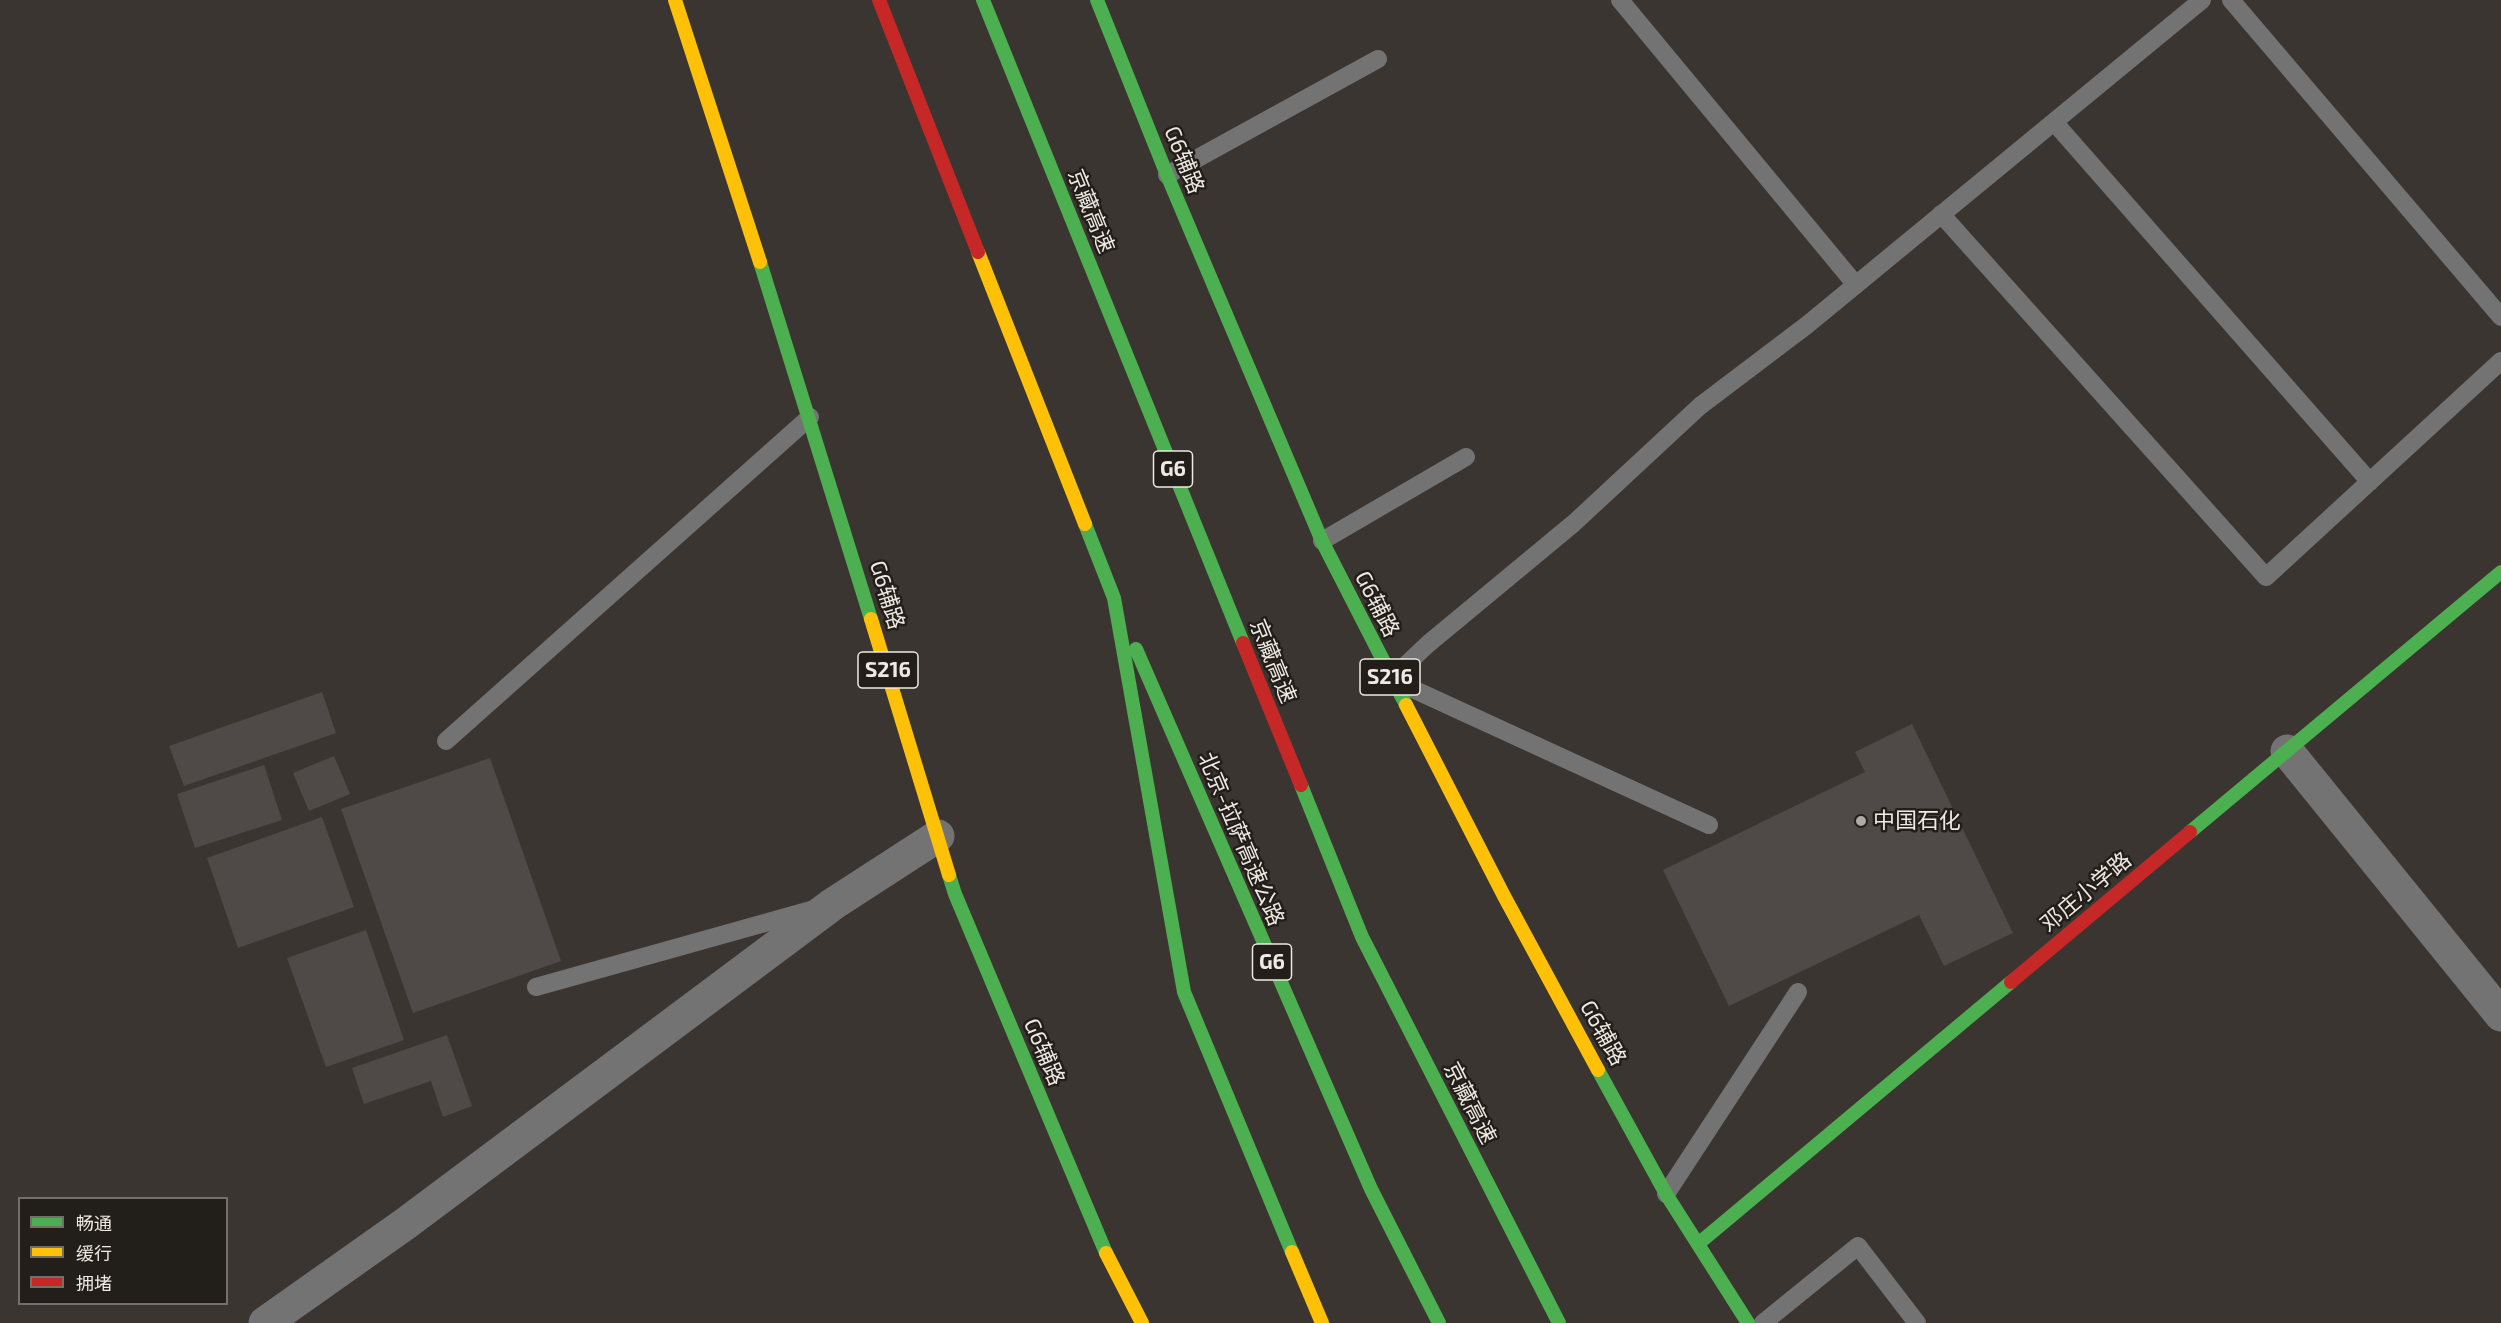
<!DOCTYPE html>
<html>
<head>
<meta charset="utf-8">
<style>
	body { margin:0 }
	#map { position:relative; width:2501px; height:1323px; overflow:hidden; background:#3a3530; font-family:"Exo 2","Noto Sans SC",sans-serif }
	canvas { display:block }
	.legend { position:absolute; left:18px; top:1197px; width:210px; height:108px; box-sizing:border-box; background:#221e19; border:2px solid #746f69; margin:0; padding:8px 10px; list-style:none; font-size:18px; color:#eee9e2 }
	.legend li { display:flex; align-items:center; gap:12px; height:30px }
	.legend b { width:30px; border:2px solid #746f69 }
</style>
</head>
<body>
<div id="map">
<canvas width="2501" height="1323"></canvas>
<ul class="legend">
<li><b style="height:8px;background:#4caf50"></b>畅通</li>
<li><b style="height:8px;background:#ffc107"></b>缓行</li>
<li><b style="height:8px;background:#c62828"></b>拥堵</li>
</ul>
</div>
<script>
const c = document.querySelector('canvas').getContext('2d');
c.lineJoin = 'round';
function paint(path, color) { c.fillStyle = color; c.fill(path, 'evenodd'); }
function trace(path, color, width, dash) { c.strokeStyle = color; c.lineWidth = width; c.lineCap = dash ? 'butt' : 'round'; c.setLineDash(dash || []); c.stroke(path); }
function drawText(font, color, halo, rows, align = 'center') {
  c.font = font + ' "Exo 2","Noto Sans SC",sans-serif'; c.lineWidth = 5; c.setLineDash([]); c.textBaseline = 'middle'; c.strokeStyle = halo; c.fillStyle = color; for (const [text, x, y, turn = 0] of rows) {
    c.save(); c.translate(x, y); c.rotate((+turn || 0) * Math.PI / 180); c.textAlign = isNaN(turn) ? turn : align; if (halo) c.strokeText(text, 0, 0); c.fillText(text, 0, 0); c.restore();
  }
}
paint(new Path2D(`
	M322,692L336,733L184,786L169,746Z
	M1912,724L2013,933L1944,966L1919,915L1729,1006L1663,870L1865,772L1855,752Z
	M334,756L350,794L309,811L293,773Z
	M490,758L561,961L413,1013L341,809Z
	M264,765L282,820L195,848L177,794Z
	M322,817L354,907L238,948L207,858Z
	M366,930L404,1040L326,1067L287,958Z
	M447,1035L472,1106L443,1117L431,1081L364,1104L352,1068Z`), '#4f4a47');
trace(new Path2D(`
	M1620,0L1856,285
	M2231,0L2501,317
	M2054,122L2370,482
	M1167,175L1378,59
	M1941,214L2266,577L2501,361
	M1322,541L1466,457
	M446,741L810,417
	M1709,825L1391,679L1428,644L1574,523L1700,406L1807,325L2202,0
	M536,987L811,910
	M1666,1194L1798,992
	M1763,1323L1858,1246L1917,1323`), '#737374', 18);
trace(new Path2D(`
	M2287,751L2501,1015
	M265,1323L405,1224L833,904L938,836`), '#737374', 33);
trace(new Path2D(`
	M983,0L1243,643
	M1097,0L1167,175L1322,541L1406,705
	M760,262L871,619
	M1085,524L1114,598L1184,992L1292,1252
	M1136,649L1371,1189L1439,1323
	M1301,785L1362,937L1559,1323
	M2190,832L2501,572
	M949,875L955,894L1106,1253
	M1598,1070L1666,1194L1748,1323
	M1698,1244L2011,982`), '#4caf50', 14);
trace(new Path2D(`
	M675,0L760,262
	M978,252L1085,524
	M871,619L949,875
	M1406,705L1504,896L1598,1070
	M1292,1252L1322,1323
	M1106,1253L1142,1323`), '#ffc107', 14);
trace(new Path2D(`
	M879,0L978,252
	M1243,643L1301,785
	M2011,982L2190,832`), '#c62828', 14);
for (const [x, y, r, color] of [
	[1861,821,6,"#afaaa4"]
]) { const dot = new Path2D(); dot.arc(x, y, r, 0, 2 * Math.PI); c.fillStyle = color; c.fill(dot); trace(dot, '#221e19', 2); }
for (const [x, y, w] of [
	[1173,469,39],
	[888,670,60],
	[1390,677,60],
	[1272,962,39]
]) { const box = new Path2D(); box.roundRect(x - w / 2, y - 18, w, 36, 4.5); c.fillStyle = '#221e19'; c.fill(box); trace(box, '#eee9e2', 1.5); }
drawText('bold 21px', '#eee9e2', null, [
	["G6",1173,469],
	["S216",888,670],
	["S216",1390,677],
	["G6",1272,962]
]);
drawText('22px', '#eee9e2', '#221e19', [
	["G6辅路",1184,160,68],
	["京藏高速",1091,211,68],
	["G6辅路",887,595,73],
	["G6辅路",1377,604,63],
	["京藏高速",1273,661,68],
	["北京-拉萨高速公路",1241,839,67],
	["邓庄小学路",2086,892,-40],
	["G6辅路",1603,1033,61],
	["G6辅路",1044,1052,67],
	["京藏高速",1470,1103,63]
]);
drawText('22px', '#eee9e2', '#221e19', [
	["中国石化",1873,821]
], 'left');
</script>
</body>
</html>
